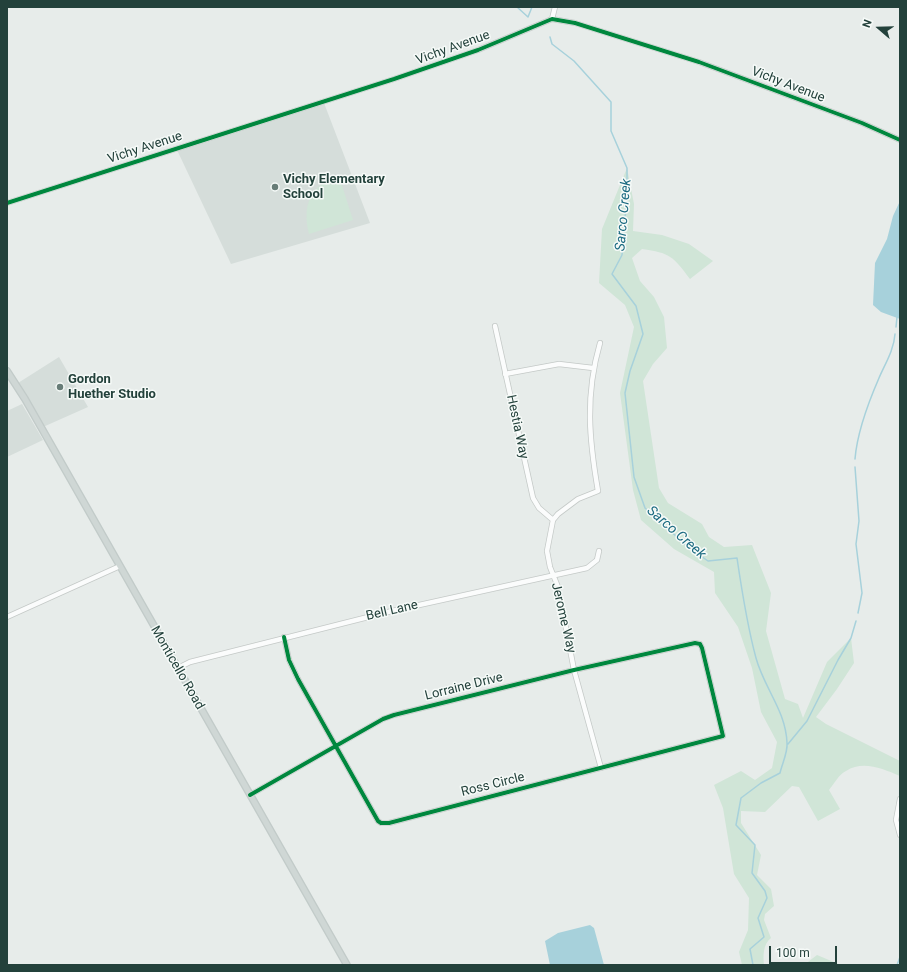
<!DOCTYPE html>
<html>
<head>
<meta charset="utf-8">
<style>
	body { margin:0 }
	#map { position:relative; width:907px; height:972px; overflow:hidden; background:#e7ecea; font-family:Roboto,sans-serif }
	canvas { display:block }
	.frame { position:absolute; inset:0; border:8px solid #23413b; pointer-events:none }
	.north { position:absolute; left:859px; top:8px; width:40px; height:40px; -webkit-text-stroke:3px #f6faf8; paint-order:stroke; rotate:290deg; font-size:11px; font-weight:700; line-height:16px; text-align:center; color:#23413b }
	.north::after { content:''; display:block; margin:auto; width:14px; height:18px; background:#23413b; clip-path:polygon(50% 0,100% 100%,50% 72%,0 100%) }
	.scale { position:absolute; left:769px; top:946px; width:68px; height:18px; box-sizing:border-box; border:2px solid #23413b; border-top:0; padding-left:5px; font-size:12px; line-height:14px; white-space:nowrap; color:#23413b; -webkit-text-stroke:3px #f6faf8; paint-order:stroke }
</style>
</head>
<body>
<div id="map">
<canvas width="907" height="972"></canvas>
<div class="frame"></div>
<div class="north">N</div>
<div class="scale">100 m</div>
</div>
<script>
const c = document.querySelector('canvas').getContext('2d');
c.lineJoin = 'round';
function paint(path, color) { c.fillStyle = color; c.fill(path, 'evenodd'); }
function trace(path, color, width, dash) { c.strokeStyle = color; c.lineWidth = width; c.lineCap = dash ? 'butt' : 'round'; c.setLineDash(dash || []); c.stroke(path); }
function drawText(font, color, halo, rows, align = 'center') {
  c.font = font + ' Roboto,sans-serif'; c.lineWidth = 3; c.setLineDash([]); c.textBaseline = 'middle'; c.strokeStyle = halo; c.fillStyle = color; for (const [text, x, y, turn = 0] of rows) {
    c.save(); c.translate(x, y); c.rotate((+turn || 0) * Math.PI / 180); c.textAlign = isNaN(turn) ? turn : align; if (halo) c.strokeText(text, 0, 0); c.fillText(text, 0, 0); c.restore();
  }
}
paint(new Path2D(`
	M324,103L370,223L231,264L177,150Z
	M59,357L88,407L43,427L18,383Z
	M22,404L43,440L7,457V411Z`), '#d5ddda');
paint(new Path2D(`
	M627,168L634,204L633,231L662,235L689,244L713,261L690,279C673,256 670,253 642,249L632,258L640,281L654,297L664,317L667,348L653,364L643,381L659,488L668,503L702,524L709,537L724,547L752,545L771,593L766,631L785,699L798,704L803,718L827,662L851,638L854,663L837,689L816,717L826,724L900,761V776C883,769 863,760 846,771C839,774 834,784 829,790L840,809L818,821L799,787L792,786L765,812L741,811V823L761,855L757,875L771,889L774,906L765,914L764,920L771,938C763,944 763,956 764,965H742L739,952L748,930L749,898L734,874L723,808L714,785L741,771L755,780L772,768L777,742L761,712L752,668L738,627L715,593L714,572L674,549L641,520L633,490L620,393L634,327L625,305L599,283L602,229Z
	M339,176L353,220L309,234C302,205 310,185 339,176Z
	M817,955L841,965H804Z`), '#d0e5d7');
paint(new Path2D(`
	M900,201V319L881,312L873,305L875,263L887,239L893,216Z
	M590,925L594,928L604,965H550L545,941L558,933Z`), '#a7d1db');
trace(new Path2D(`
	M517,7L528,17L532,7
	M550,37L552,44L574,61L611,102V131L627,168V195L622,255L612,274L636,306L643,334L630,371L625,393L634,477L645,508L688,547L708,561L737,558C742,592 747,625 756,658C764,688 786,711 787,743C788,752 782,764 780,773L761,783L741,798L736,825L755,845L752,873L765,891L767,898L758,918L764,937L750,949L753,965
	M896,327L897,317
	M855,459C857,434 869,401 879,378C885,364 894,350 895,334
	M855,467L859,521L856,544L862,593L858,613
	M788,744L807,721L838,660L851,638L856,621
	M897,965L900,957`), '#a7d1db', 1.5);
const minor = new Path2D(`
	M552,19L555,7
	M7,203L394,79L478,50L552,19L575,23L699,62L862,123L900,140
	M495,326L533,498L539,508L553,520
	M600,343C585,395 589,439 598,491L578,499L558,514L553,520L547,551L550,567L558,587L574,670L601,768
	M505,374L559,364L593,368
	M7,617L120,566
	M178,668L190,662L392,611L587,568L597,560L599,551
	M250,795L383,719L394,715L574,670L695,643L700,644L702,648L723,736L389,823H381L378,821L298,679L289,660L284,637
	M900,799L896,820L900,835`);
const major = new Path2D(`
	M7,371L25,399L347,965`);
trace(minor, '#c4c9c7', 6);
trace(major, '#c2cbc9', 8);
trace(minor, '#fbfcfc', 4.5);
trace(major, '#cfd7d5', 5.5);
trace(new Path2D(`
	M7,203L394,79L478,50L552,19L575,23L699,62L862,123L900,140
	M250,795L383,719L394,715L574,670L695,643L700,644L702,648L723,736L389,823H381L378,821L298,679L289,660L284,637`), '#00873e', 4);
for (const [x, y, r, color] of [
	[275,187,4,"#687d78"],
	[60,387,4,"#687d78"]
]) { const dot = new Path2D(); dot.arc(x, y, r, 0, 2 * Math.PI); c.fillStyle = color; c.fill(dot); trace(dot, '#f6faf8', 1.5); }
drawText('13px', '#23413b', '#f6faf8', [
	["Vichy Avenue",453,48,-20],
	["Vichy Avenue",788,85,21],
	["Vichy Avenue",145,148,-18],
	["Hestia Way",517,427,78],
	["Bell Lane",392,611,-13],
	["Jerome Way",563,618,77],
	["Monticello Road",177,668,60],
	["Lorraine Drive",464,687,-14],
	["Ross Circle",493,785,-14]
]);
drawText('bold 13px', '#23413b', '#f6faf8', [
	["Vichy Elementary",283,180],
	["School",283,195],
	["Gordon",68,380],
	["Huether Studio",68,395]
], 'left');
drawText('italic 14px', '#1a6a80', '#f6faf8', [
	["Sarco Creek",624,215,-85],
	["Sarco Creek",676,533,41]
]);
</script>
</body>
</html>
